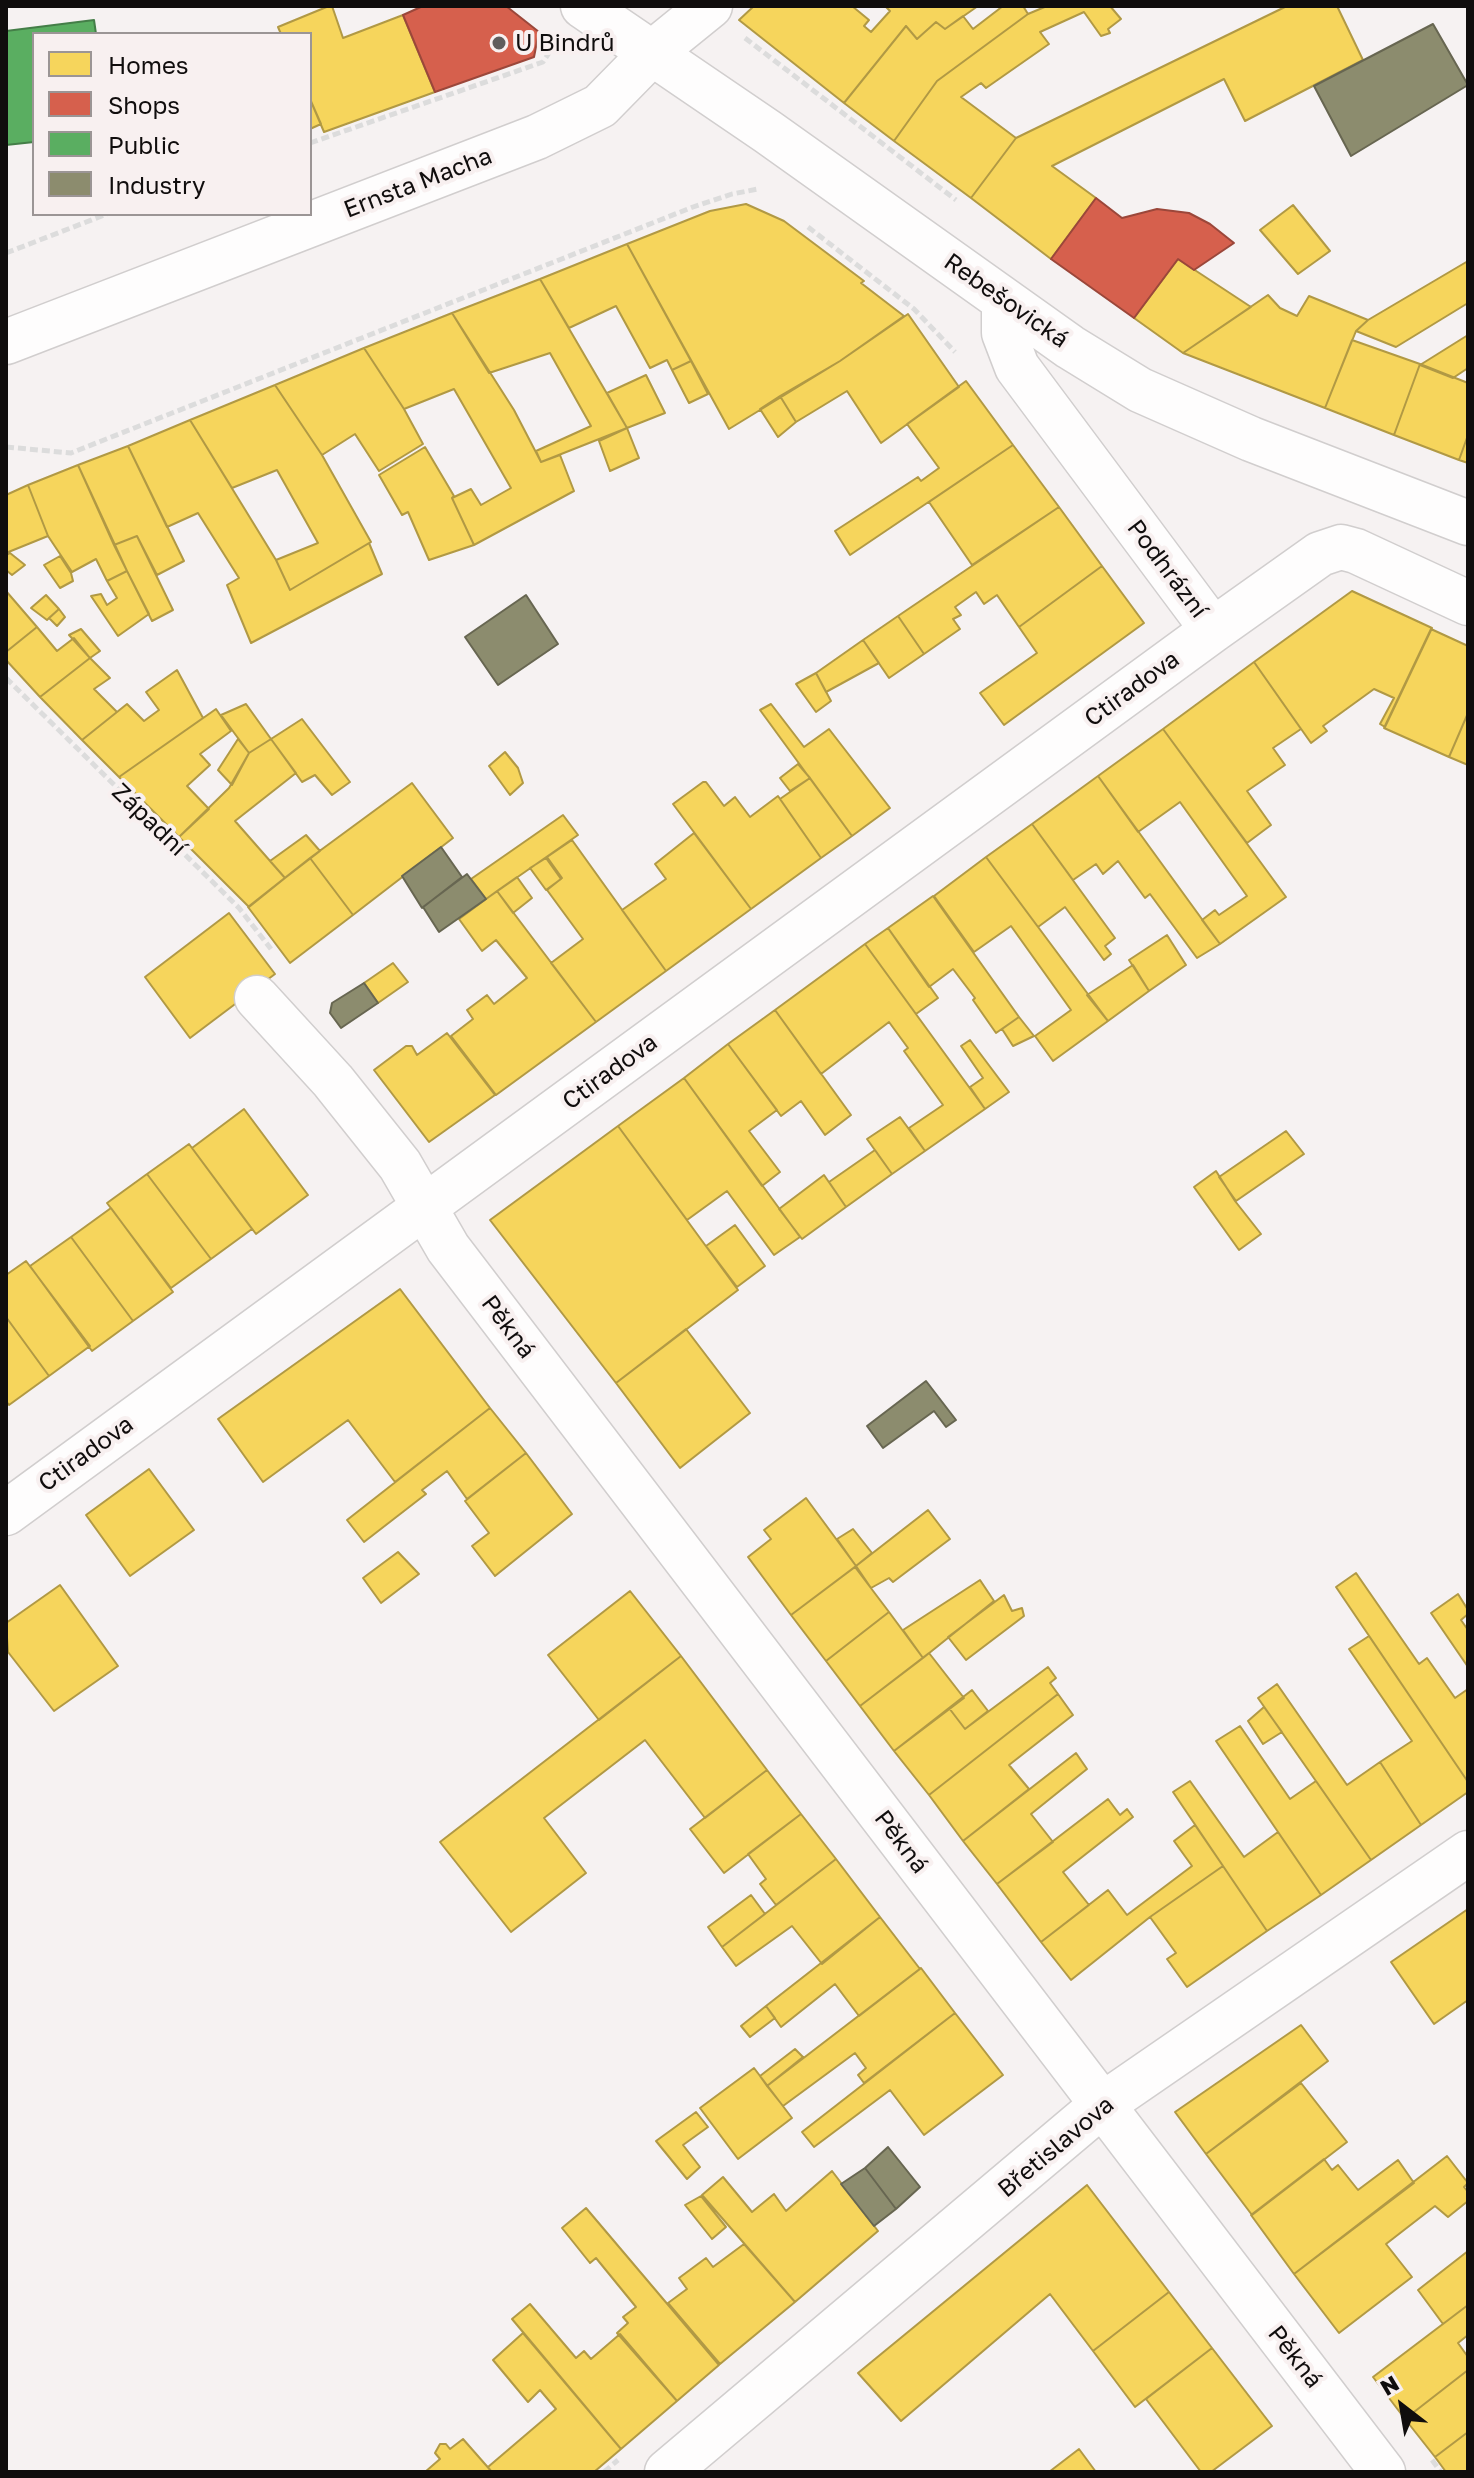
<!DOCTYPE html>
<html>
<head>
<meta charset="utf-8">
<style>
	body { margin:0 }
	#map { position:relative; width:1474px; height:2478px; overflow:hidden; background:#f6f2f2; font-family:"Golos Text",sans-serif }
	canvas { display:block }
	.frame { position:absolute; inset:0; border:8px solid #100d0d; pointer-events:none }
	.legend { position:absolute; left:32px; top:32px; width:280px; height:184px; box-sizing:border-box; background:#f8f0f0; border:2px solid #9b9595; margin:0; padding:10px 14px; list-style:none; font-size:24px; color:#100d0d }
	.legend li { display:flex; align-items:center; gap:16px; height:40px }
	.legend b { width:40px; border:2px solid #9b9595 }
	.north { position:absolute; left:1362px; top:2366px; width:80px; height:80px; -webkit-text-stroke:6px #f8f0f0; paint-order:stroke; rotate:329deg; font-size:22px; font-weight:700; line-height:32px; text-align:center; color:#100d0d }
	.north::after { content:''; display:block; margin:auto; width:28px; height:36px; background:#100d0d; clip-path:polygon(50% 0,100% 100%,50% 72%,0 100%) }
</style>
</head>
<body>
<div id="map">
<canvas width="1474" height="2478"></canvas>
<div class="frame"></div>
<ul class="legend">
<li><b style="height:22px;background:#f6d55c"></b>Homes</li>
<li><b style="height:22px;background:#d6604d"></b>Shops</li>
<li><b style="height:22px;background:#5aae61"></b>Public</li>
<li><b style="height:22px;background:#8c8c6e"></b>Industry</li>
</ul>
<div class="north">N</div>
</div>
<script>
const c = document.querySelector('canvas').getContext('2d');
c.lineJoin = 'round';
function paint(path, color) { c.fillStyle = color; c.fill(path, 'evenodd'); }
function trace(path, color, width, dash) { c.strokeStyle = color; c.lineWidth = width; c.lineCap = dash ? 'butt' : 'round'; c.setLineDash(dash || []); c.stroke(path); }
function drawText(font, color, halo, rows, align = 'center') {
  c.font = font + ' "Golos Text",sans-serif'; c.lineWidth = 8; c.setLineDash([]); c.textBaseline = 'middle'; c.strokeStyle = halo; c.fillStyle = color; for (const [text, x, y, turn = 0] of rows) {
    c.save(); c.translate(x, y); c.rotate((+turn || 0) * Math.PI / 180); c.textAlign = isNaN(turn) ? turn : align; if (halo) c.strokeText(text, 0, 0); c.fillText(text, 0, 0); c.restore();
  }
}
const homes = new Path2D(`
	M329,6H332L343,38L403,15L435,92L324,132L310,99V34H281L278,27Z
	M754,6H852L869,20L864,26L871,32L890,11L885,6H978L945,29L936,22L917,39L906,26L844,103L739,20Z
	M1003,6H1023L1028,14L937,81L894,141L844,103L906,26L917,39L936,22L945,29L963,16L973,29Z
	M1047,6H1110L1121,19L1108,29L1110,33L1101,36L1084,12L1040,32L1049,44L986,88L981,83L961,97L1016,138L971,198L894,141L937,81L1028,14Z
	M1287,6H1337L1363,60L1245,121L1224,79L1052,166L1096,198L1051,259L971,198L1016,138Z
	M310,99L321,124L310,129Z
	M746,204L784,221L864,281L861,283L904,316L840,361L729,429L627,244L710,211Z
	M1293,205L1330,251L1298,274L1260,230Z
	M627,244L691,361L672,370L667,360L650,368L616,306L569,328L540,279Z
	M1178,259L1251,307L1183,353L1134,318Z
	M1468,261V303L1396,347L1356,331L1368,320Z
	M540,279L627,428L541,462L536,451L591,426L550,353L489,373L452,313Z
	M1268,295L1280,308L1297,316L1309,296L1368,320L1356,331L1325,408L1183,353Z
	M452,313L514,410L541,462L560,455L574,491L474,545L452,498L471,489L481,505L511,488L454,389L404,409L364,348Z
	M908,314L959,387L881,443L847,391L796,422L780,396L840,361Z
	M1468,335V368L1453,378L1420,365Z
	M1352,340L1420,364L1394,435L1325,408Z
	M364,348L404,409L423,444L379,471L355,434L322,455L275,385Z
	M691,361L708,394L689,403L672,370Z
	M1420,364L1468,383V435L1459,460L1394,435Z
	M646,375L665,413L627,428L607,393Z
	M966,381L1013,445L850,555L835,531L918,477L921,481L939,468L907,424Z
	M275,385L322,455L371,542L290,590L276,560L318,543L277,470L232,488L190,420Z
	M780,396L796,422L778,437L760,409Z
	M190,420L276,560L290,590L369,543L382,574L251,643L227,585L239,578L198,513L167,527L128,446Z
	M627,428L639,458L610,471L599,441Z
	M1468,435V463L1459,460Z
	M1013,445L1059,507L972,565L929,502Z
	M128,446L184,561L157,575L137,536L114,545L78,465Z
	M425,447L454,496L452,498L474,545L429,560L408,512L402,515L379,475Z
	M78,465L127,571L107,581L96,559L72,572L48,536L28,485Z
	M28,485L48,536L6,553V495Z
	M1059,507L1102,566L1019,627L997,595L984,604L976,592L955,607L961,615L953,619L960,629L924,654L898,616Z
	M137,536L173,610L152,621L114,545Z
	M10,553L25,565L12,575L6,570V555Z
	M60,556L71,573L73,581L60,588L44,565Z
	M1102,566L1144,623L1004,725L980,693L1037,653L1019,627Z
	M127,571L149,614L118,636L91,596L101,594L107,605L117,598L107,581Z
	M6,591L37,627L6,652Z
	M1352,591L1432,628L1385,727L1380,724L1394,698L1374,689L1323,726L1327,731L1311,743L1254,662Z
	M46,595L59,609L47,620L31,608Z
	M59,609L65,617L57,626L49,618Z
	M898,616L924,654L889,678L863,640Z
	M37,627L57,651L74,638L90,658L40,697L6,660V652Z
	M81,629L100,651L90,658L69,635Z
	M1431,629L1468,646V713L1449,757L1384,728Z
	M863,640L879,663L826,692L816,673Z
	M90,658L110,678L94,689L117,712L82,740L40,697Z
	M1254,662L1301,729L1273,748L1285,765L1247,791L1271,825L1247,843L1163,729Z
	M177,670L203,718L119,777L82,740L127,704L144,721L159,710L146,692Z
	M816,673L831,701L816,712L796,684Z
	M246,704L271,739L249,753L221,715Z
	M771,704L804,747L829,729L890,808L852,836L760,710Z
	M216,709L231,731L200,754L210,765L187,786L209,809L179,837L119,777Z
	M1468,713V765L1449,757Z
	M302,719L350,782L332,795L315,775L302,782L271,739Z
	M1163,729L1286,897L1220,944L1202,920L1215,910L1219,915L1247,896L1180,802L1138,832L1098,776Z
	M238,739L249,753L232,785L218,770Z
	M271,739L296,773L235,821L285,878L249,907L179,837L229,788L249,753Z
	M505,752L518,768L523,783L510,795L489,766Z
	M798,764L810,778L790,791L780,778Z
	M1098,776L1220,944L1197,958L1150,894L1145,898L1118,861L1103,874L1096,864L1073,880L1032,824Z
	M810,778L852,836L821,858L780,799Z
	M703,782H706L724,806L735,797L750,817L778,796L821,858L751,909L673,804Z
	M412,783L453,838L353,915L310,858Z
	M563,815L578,835L486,899L471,879Z
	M1032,824L1115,938L1105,946L1111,954L1104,960L1065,907L1038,927L986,857Z
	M694,833L751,909L666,971L622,910L666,879L655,864Z
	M306,835L320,851L285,878L270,861Z
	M572,840L666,971L596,1022L551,963L583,939L547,890L562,878L547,857Z
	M986,857L1108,1021L1053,1061L1035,1036L1071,1010L1011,926L974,952L934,896Z
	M310,858L353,915L290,963L248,907Z
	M546,858L561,879L546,890L530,868Z
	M517,877L532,898L513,913L497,891Z
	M497,891L596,1022L496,1095L451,1036L473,1019L467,1010L487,995L494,1004L527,978L496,940L482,951L459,919Z
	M933,896L1019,1017L996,1033L973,1000L975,998L953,969L929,987L888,928Z
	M229,913L275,974L190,1038L145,977Z
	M888,928L938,998L916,1014L865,944Z
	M1167,935L1186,965L1149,991L1129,960Z
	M865,944L985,1109L925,1151L909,1128L943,1105L904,1051L908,1048L889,1022L821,1074L775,1010Z
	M393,963L408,982L378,1003L364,983Z
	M1133,965L1149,991L1108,1021L1087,995Z
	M775,1010L851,1115L825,1135L801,1101L781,1116L728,1044Z
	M1019,1017L1034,1036L1013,1046L1002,1029Z
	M447,1033L495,1095L429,1142L374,1070L406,1046H412L417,1055Z
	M970,1040L1009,1092L985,1109L970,1087L983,1078L961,1046Z
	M728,1044L777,1110L749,1131L780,1172L762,1186L684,1078Z
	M684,1078L800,1237L774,1255L727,1191L687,1220L618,1126Z
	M244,1109L308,1195L256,1234L192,1148Z
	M900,1117L925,1151L892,1174L867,1139Z
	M618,1126L738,1290L616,1383L490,1220Z
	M1286,1131L1304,1154L1236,1201L1219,1177Z
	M189,1144L252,1229L211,1259L147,1174Z
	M875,1150L892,1174L846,1207L829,1182Z
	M1216,1171L1235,1201L1261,1234L1239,1250L1194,1187Z
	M147,1174L211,1259L171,1288L107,1203Z
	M824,1175L846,1207L802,1239L779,1209Z
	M111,1208L173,1292L133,1321L71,1237Z
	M735,1225L765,1266L737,1287L706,1246Z
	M71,1237L133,1321L92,1351L30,1266Z
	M26,1261L90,1346L49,1376L6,1317V1275Z
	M400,1289L490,1408L395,1482L348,1420L263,1482L218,1419Z
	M6,1317L49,1376L9,1405L6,1401Z
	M686,1329L750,1413L680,1468L616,1383Z
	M490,1408L526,1453L467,1499L447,1471L422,1490L426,1494L364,1542L347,1520Z
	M526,1453L572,1514L495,1576L472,1546L489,1533L465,1501Z
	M149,1469L194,1530L130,1576L86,1515Z
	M806,1498L856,1566L791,1615L748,1557L771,1539L764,1530Z
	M928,1510L950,1539L893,1582L889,1578L871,1588L856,1566Z
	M853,1529L872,1553L856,1566L837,1539Z
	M398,1552L419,1574L381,1603L363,1578Z
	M855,1567L889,1612L826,1661L791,1615Z
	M1356,1573L1419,1664L1427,1658L1455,1698L1468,1689V1782L1336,1587Z
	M980,1580L994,1601L923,1658L903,1630Z
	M60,1585L118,1666L54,1711L8,1652L6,1623Z
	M630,1591L681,1656L599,1720L548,1655Z
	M1458,1594L1468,1610V1614L1461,1620L1468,1630V1667L1431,1613Z
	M1004,1595L1012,1611L1022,1608L1024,1616L966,1660L948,1637Z
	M889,1612L923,1658L860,1706L826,1661Z
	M1369,1636L1468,1782V1792L1421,1825L1380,1762L1412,1741L1349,1649Z
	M929,1653L964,1698L894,1751L860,1706Z
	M681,1656L767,1770L705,1818L645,1740L544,1818L586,1873L511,1932L440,1842Z
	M1048,1667L1056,1678L1050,1683L1058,1694L929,1795L894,1751L949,1708L965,1729Z
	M1277,1684L1347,1785L1380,1762L1421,1825L1371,1860L1258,1698Z
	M972,1690L988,1711L965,1729L949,1708Z
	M1058,1694L1073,1715L1009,1765L1029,1789L963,1841L929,1795Z
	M1264,1707L1282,1732L1263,1744L1248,1721Z
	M1240,1726L1290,1799L1316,1781L1371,1860L1321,1895L1216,1741Z
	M1076,1753L1087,1769L1031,1814L1053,1842L997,1884L963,1841Z
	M767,1770L801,1814L724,1873L690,1829Z
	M1190,1781L1244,1857L1278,1832L1321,1895L1267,1931L1173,1792Z
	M1108,1799L1120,1815L1127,1809L1133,1817L1063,1872L1089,1905L1041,1942L997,1884Z
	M801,1814L836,1859L776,1905L760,1884L766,1879L748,1854Z
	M1195,1825L1223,1866L1150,1917L1071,1980L1041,1942L1108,1890L1127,1915L1192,1866L1174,1841Z
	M836,1859L880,1917L822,1964L792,1926L736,1966L722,1947Z
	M1223,1866L1267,1931L1187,1987L1167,1959L1176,1953L1150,1917Z
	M751,1895L765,1914L722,1947L708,1927Z
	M1468,1909V2000L1434,2024L1391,1962Z
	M880,1917L920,1969L859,2016L835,1984L781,2027L766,2006Z
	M921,1968L955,2013L864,2083L858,2075L866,2068L855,2053L783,2106L767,2086Z
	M766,2006L775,2018L750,2037L741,2026Z
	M955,2013L1003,2075L924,2135L890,2090L814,2147L802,2132Z
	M1301,2025L1328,2061L1206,2154L1175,2112Z
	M795,2049L803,2057L767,2086L760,2076Z
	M754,2068L792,2118L738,2159L700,2108Z
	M1301,2083L1347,2142L1252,2215L1206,2154Z
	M696,2112L708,2127L683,2145L700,2167L687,2179L656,2141Z
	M1447,2156L1468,2183L1464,2187L1468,2192V2201L1448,2217L1435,2206L1386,2244L1412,2277L1339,2333L1294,2274Z
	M1324,2159L1332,2170L1338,2165L1358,2190L1398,2160L1414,2183L1294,2274L1251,2215Z
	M832,2171L878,2231L795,2302L702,2195L723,2177L752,2212L774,2194L786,2211Z
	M1087,2185L1169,2292L1093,2351L1050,2294L901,2421L858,2373Z
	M701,2196L726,2227L712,2239L685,2205Z
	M586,2208L719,2365L677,2401L617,2333L628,2323L623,2317L636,2307L596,2258L590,2263L562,2228Z
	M744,2244L795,2302L720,2364L668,2303L687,2289L679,2278L706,2258L713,2267Z
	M1468,2251V2305L1443,2324L1418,2290Z
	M1169,2292L1212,2348L1135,2407L1093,2351Z
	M530,2304L576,2358L584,2351L591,2359L620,2334L677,2401L621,2449L512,2319Z
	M1468,2305V2335L1458,2343L1468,2357V2370L1405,2419L1373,2377Z
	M523,2333L621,2449L594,2472H492L488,2467L556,2409L540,2390L528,2402L493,2360Z
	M1212,2348L1272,2426L1211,2472H1201L1146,2399Z
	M1468,2370V2432L1435,2457L1405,2419Z
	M1468,2432V2472H1446L1435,2457Z
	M463,2439L492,2472H425L440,2459L435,2453L440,2444H446L450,2449Z
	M1079,2449L1096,2472H1049Z`);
paint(homes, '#f6d55c');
trace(homes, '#b19944', 2);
const shops = new Path2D(`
	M423,6H506L539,32L534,57L435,92L403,15Z
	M1096,198L1122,218L1157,209L1189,213L1210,224L1234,243L1194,270L1178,259L1134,318L1051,259Z`);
paint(shops, '#d6604d');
trace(shops, '#9b473a', 2);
const public = new Path2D(`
	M94,20L96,34H34V142L6,145V31Z`);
paint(public, '#5aae61');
trace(public, '#447e48', 2);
const industry = new Path2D(`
	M1433,24L1468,85L1351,156L1314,86Z
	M526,595L558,644L498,685L465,637Z
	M441,847L462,877L422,908L402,876Z
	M467,874L486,899L439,932L423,907Z
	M364,983L378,1003L341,1028L330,1013L332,1003Z
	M926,1381L956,1420L946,1427L934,1411L883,1448L867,1426Z
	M888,2147L920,2187L896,2209L865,2168Z
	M865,2168L896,2209L874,2226L841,2184Z`);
paint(industry, '#8c8c6e');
trace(industry, '#676651', 2);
const street = new Path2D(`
	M583,6L768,132L1070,347L1140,390L1251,439L1468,523
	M1004,301V333L1017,367L1213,630
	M6,342L537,137L600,106L652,53L710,6
	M257,998L333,1081L400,1165L448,1248L1383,2472
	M6,1513L1213,630L1320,554L1341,547L1356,551L1468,603
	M667,2472L1102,2105L1468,1853`);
trace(street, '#d1cece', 47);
trace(new Path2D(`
	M745,38L956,200
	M310,143L543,62L554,45
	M808,227L914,309L955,352
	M6,253L107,214
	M6,447L71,453L693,207L732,194L758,189
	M6,678L239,908L271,949
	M1432,2460L1441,2472
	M604,2472L618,2460`), '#dcdcdc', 5, [8, 4]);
trace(street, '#fefdfd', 44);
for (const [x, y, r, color] of [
	[499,43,8,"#605d5d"]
]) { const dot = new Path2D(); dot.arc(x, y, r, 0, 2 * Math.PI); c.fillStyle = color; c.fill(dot); trace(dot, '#f8f0f0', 3); }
drawText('24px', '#100d0d', '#f8f0f0', [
	["U Bindrů",515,43]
], 'left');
drawText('24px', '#100d0d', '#f8f0f0', [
	["Ernsta Macha",418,183,-21],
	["Rebešovická",1006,301,35],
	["Podhrázní",1167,569,53],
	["Ctiradova",1132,689,-36],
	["Západní",149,820,44],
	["Ctiradova",610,1072,-36],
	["Pěkná",508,1327,53],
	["Ctiradova",86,1454,-36],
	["Pěkná",901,1842,53],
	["Břetislavova",1056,2147,-40],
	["Pěkná",1295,2357,52]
]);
</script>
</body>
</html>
